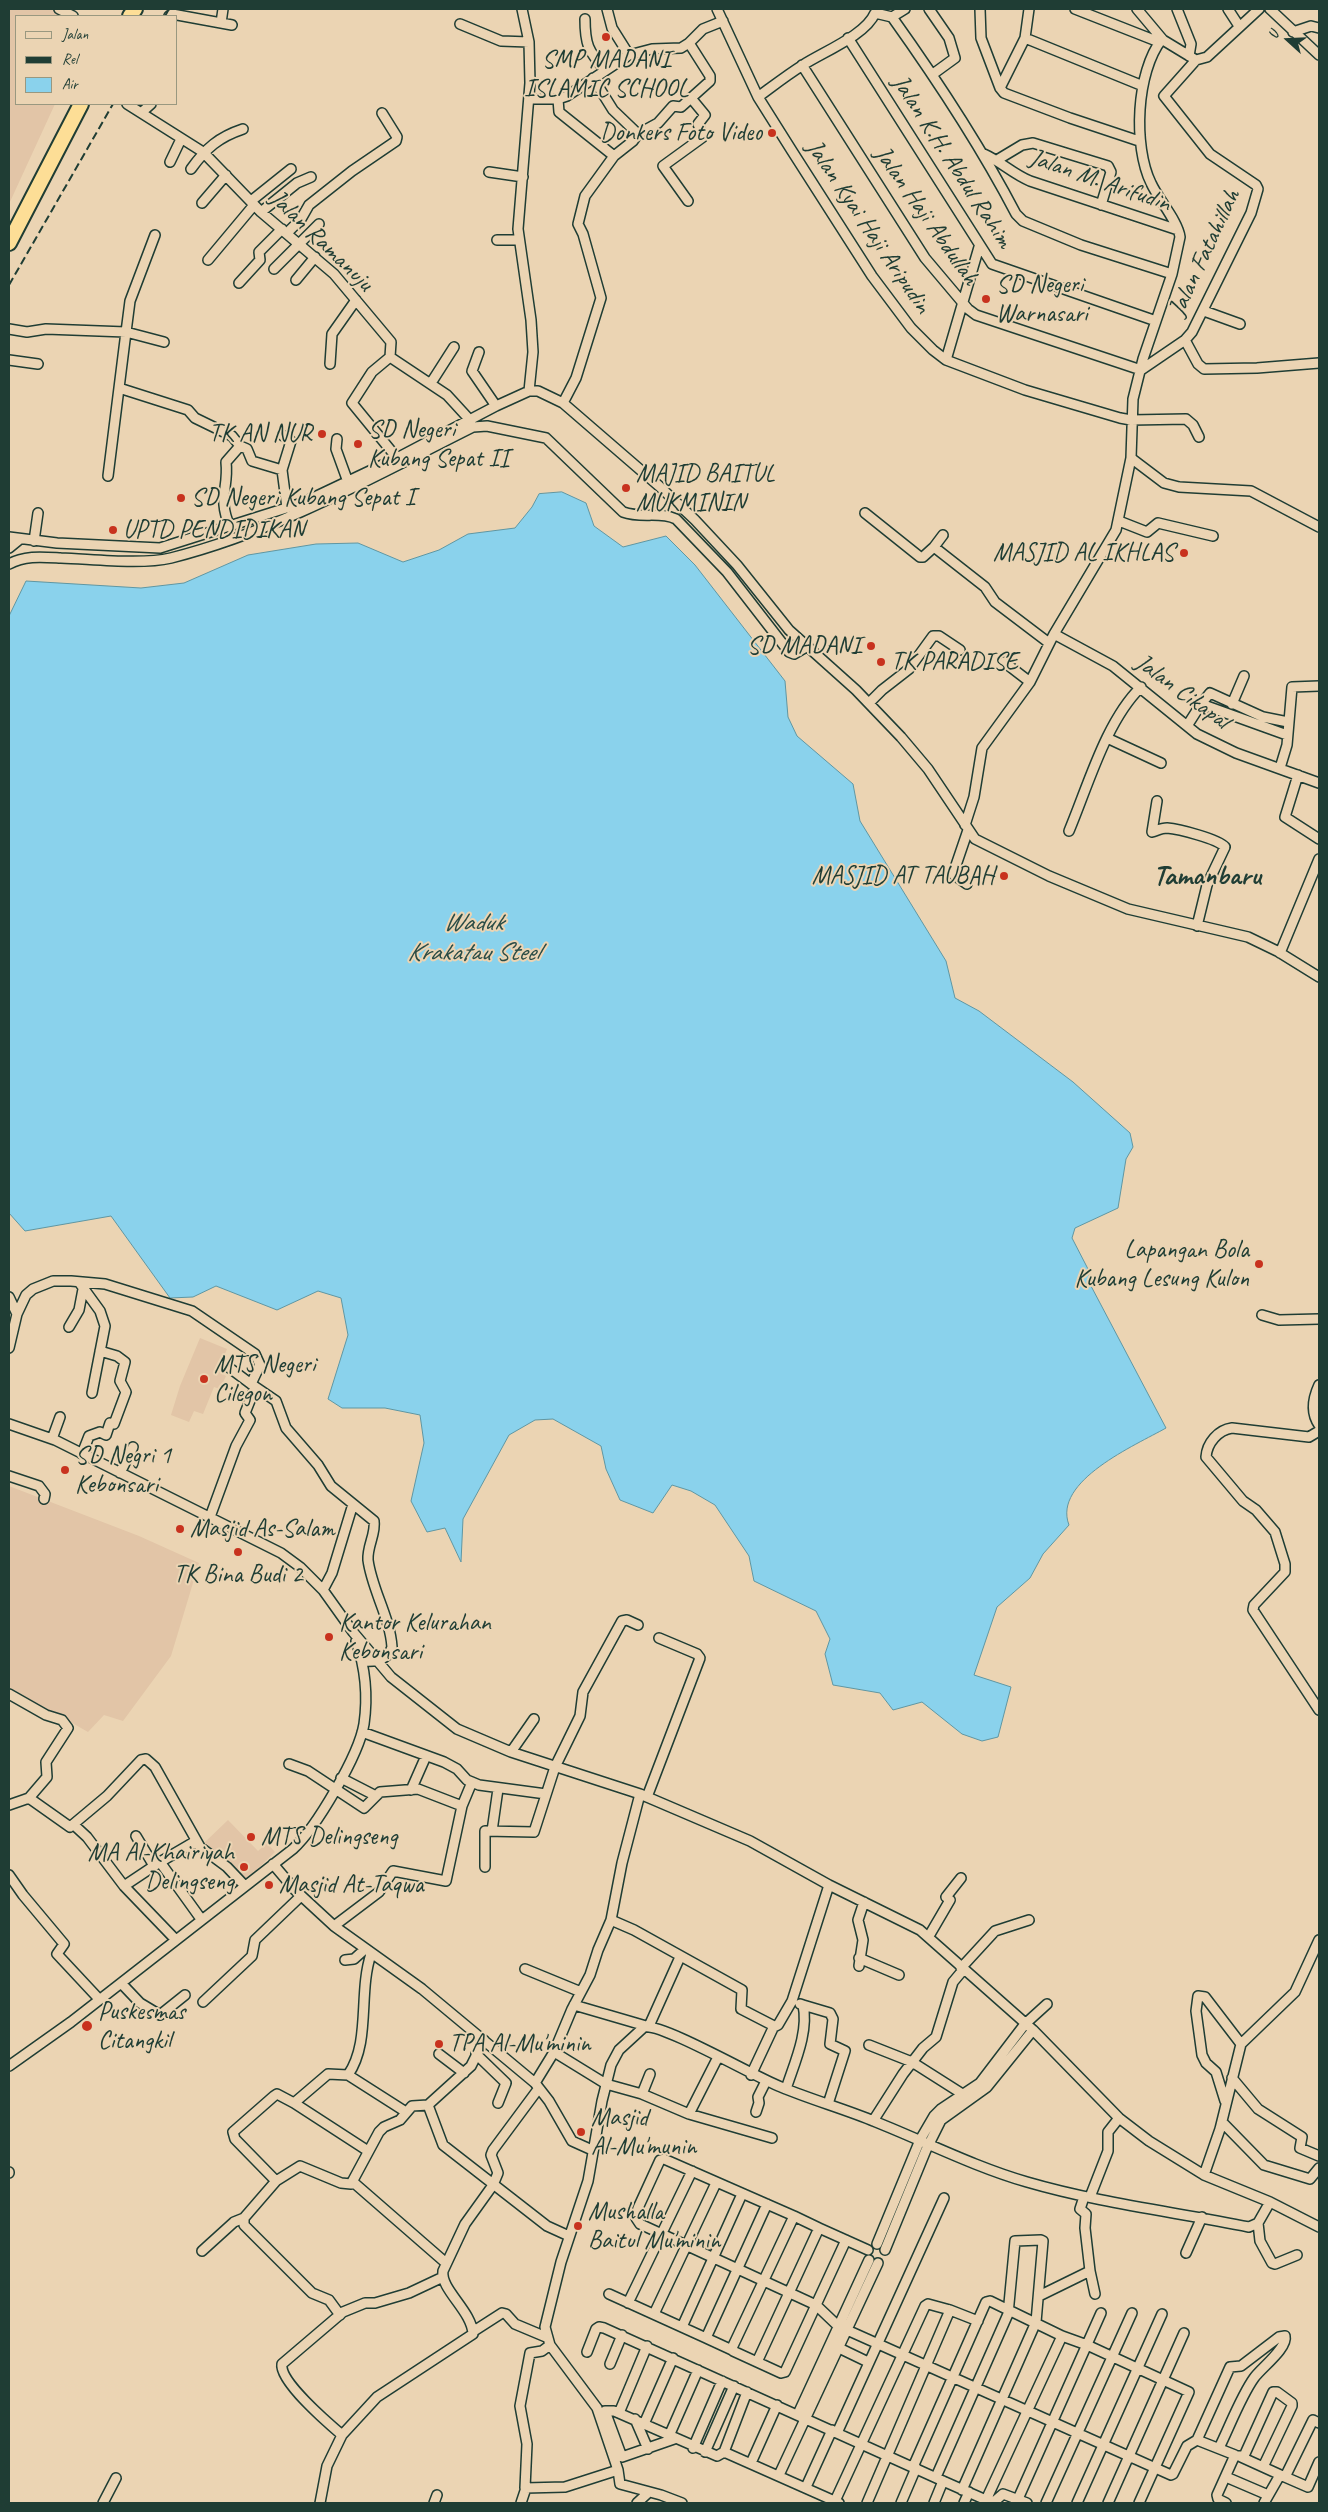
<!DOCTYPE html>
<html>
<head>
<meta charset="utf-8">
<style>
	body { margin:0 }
	#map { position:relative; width:1328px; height:2512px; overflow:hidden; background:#ebd4b3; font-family:Caveat,sans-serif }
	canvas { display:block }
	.frame { position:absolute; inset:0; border:10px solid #1f3d34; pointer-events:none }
	.legend { position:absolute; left:15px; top:15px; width:162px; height:90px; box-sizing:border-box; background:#ebd4b3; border:1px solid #999880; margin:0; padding:6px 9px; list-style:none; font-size:15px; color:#1f3d34 }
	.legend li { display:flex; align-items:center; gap:10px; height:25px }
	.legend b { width:25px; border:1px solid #999880 }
	.north { position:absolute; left:1263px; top:15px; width:50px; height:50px; -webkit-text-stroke:4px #ebd4b3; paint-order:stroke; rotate:290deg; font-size:14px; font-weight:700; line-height:20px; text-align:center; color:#1f3d34 }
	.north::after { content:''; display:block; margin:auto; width:18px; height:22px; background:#1f3d34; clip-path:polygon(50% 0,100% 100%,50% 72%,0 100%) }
</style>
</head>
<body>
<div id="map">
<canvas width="1328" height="2512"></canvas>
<div class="frame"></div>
<ul class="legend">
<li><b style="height:6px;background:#ebd4b3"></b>Jalan</li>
<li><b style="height:6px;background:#1f3d34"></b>Rel</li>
<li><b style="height:14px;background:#8ad2ec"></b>Air</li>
</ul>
<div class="north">U</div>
</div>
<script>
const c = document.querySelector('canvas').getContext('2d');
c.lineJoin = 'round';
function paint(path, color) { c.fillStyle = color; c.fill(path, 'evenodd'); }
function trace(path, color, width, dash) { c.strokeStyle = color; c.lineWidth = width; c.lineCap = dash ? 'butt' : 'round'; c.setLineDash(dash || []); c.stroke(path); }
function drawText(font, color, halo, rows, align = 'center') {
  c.font = font + ' Caveat,sans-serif'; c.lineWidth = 4; c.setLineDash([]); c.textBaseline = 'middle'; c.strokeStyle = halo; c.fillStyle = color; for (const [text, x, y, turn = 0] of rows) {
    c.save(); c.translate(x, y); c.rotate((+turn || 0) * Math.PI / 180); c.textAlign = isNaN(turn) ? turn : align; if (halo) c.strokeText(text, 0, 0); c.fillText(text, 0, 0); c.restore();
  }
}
paint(new Path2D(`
	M9,9H53L59,16H16V104H55L9,204Z
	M200,1338L227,1349L221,1364V1373L226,1376L220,1389L214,1387L203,1414L194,1411L189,1422L171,1415L180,1386Z
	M9,1486L139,1536L199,1563L171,1656L123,1721L104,1715L88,1732L9,1687Z
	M228,1820L258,1851L267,1843L275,1852L243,1883L204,1843Z`), '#e2c5a7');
const water = new Path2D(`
	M562,492L586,503L594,526L623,547L666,536L695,565L785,681L788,717L797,736L853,784L860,821L946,961L955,998L979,1011L1073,1082L1130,1133L1133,1147L1126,1159L1118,1208L1075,1228L1072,1238L1088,1269L1091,1286L1166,1428C1136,1445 1052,1481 1069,1525L1043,1554L1030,1578L997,1607L974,1675L1011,1687L998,1737L982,1741L962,1734L922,1702L893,1710L880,1693L833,1685L825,1654L830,1639L816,1611L754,1581L749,1556L715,1505L691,1491L672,1485L653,1513L620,1500L606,1469L601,1446L553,1419L535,1420L509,1435L463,1519L461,1562L445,1528L427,1532L411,1501L424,1443L420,1415L385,1408H342L328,1399L348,1335L341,1298L318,1291L277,1310L216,1286L193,1297L170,1298L111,1216L25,1231L9,1213V616L26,581L141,588L184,583L248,555L316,544L358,543L403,562L439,550L468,534L515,528L532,507L539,494Z`);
paint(water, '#8ad2ec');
trace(water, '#5f96a2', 1);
const minor = new Path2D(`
	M59,9L73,16
	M522,9L529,42L530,83L518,229L531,320L533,352L529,391
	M607,9L612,28L629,55
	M717,9L758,97L792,151L872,276L911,328L933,350L946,360L1025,390L1120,418L1131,420L1186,419L1193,425L1199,437
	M929,9L949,38L955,58L933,74
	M980,9L981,38L1000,88L1004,93L1070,118L1139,141
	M1075,9L1159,42
	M1137,9L1163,40L1196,60
	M1177,9L1191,44L1189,56
	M1228,9L1239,26
	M1270,9L1319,55
	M169,16L172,14L232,25
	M892,17C937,80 980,145 1016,214L1023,221L1081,245L1172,274
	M585,19C585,44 588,51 605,70
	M221,23L223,9
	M460,24L501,41L529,42
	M1293,32L1311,26L1319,28
	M848,38L992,264L1156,321
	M1025,38L1143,86
	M802,65L925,258L968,309L976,315L1141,370L1185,340L1192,332L1251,213L1258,189L1256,185L1210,154L1164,96L1196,60L1207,57L1259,9
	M593,78L613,110L638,134
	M1000,88L1025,38L1029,9
	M758,97C773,86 787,75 803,65C823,52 866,35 875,13L892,17L905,9
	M529,99H558L567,96L629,55L652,49L681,48L689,43L703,29L723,21
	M558,99L559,112L614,156
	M127,104L203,152L261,212L334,274L391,342L390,357L447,395L469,419
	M142,112L151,104
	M984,154C1000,161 1013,174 1030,181L1178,230
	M997,160L1022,145L1033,143L1108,166L1111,172L1101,205
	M170,162L181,139
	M191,169C206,148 219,137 243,129
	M489,172L523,177
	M251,201L291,169
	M688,201L663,166L703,137L698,124L705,115L691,98
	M202,203L226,175
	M261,212L297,183L311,177
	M287,233L301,219L309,205L352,171L396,141L397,137L382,113
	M497,240H519
	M208,260L254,205
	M274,269L319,224
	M296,280L315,257
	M239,283L260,260L259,252L282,229
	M1204,311L1240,324
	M9,329L27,332L46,329L126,332L130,301L155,235
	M1185,340L1198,364L1204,369L1257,368L1319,363
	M479,352L472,371L496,406
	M390,357L372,372L352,403L397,458
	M9,360L38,364
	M946,360L979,247
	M330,364L332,334L356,300
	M431,383L454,347
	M119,388L188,410L195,418L232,436L240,446L247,449L252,461L282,470
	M563,403L576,378L601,298L583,234L578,224L585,196L614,156L633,141L638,134L658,123L673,106L681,107L710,81V76L689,43
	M282,435L291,441L282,470L287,508
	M337,439L336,449L348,482
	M1131,458L1164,483L1179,487L1251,491L1319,527
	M108,476L126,332L164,342
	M865,513L920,557H923L934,547
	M1119,521L1147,532L1158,523L1213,536
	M230,527C217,497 229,489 226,462L240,446
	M943,535L934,547L985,587L995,602L1049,643
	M9,537L57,543L160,548L302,503L397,458L496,406L529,391H538L563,403L659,486L695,520L737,565L789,630L856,690L901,737L928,769L975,839L1049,876L1128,909L1248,937L1277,951L1319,977
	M34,541L38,513
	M9,548L20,539
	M9,564C25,555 43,557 61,558C92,559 141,565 171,558C278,531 375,476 473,427L487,426L546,438L623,512C642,519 659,511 676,519L727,572L789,652L794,654L806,647
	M1054,634L1113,666L1197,734L1236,753L1319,783
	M1004,662L1030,682
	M869,703L882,690L909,669L933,636H939L960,650
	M1201,704L1210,693L1263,717L1288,722
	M1232,704L1244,676
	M1187,726L1201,704L1287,735
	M1107,738L1161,763
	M1280,768L1287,745L1292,687L1319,686
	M1298,775L1285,817L1319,839
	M1157,801L1152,832C1156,831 1161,828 1167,828C1179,829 1218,839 1225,847L1207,885L1197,926
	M965,825L974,797L982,748L1030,682L1054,634L1116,530L1131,458L1133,399L1143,359L1172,274L1180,237C1178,221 1158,199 1151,183C1133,146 1136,72 1162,39
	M1069,831C1088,786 1106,721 1141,687
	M967,884L953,874L968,830
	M1280,953L1319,859
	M79,1282L100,1311L105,1326L92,1393
	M9,1297L17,1314
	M1262,1315L1279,1320L1319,1319
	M69,1327L79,1310L83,1289
	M9,1348L17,1314L26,1295L33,1289L53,1281H71L105,1284L192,1311L255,1354L260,1365L251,1384L276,1401L286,1428L318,1465L331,1486L374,1521C376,1534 367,1546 368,1560C372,1590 390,1617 392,1647C388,1660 375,1662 363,1661
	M227,1366L251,1384
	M1319,1385C1313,1398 1310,1412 1319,1425
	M9,1424L55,1440L281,1553L300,1567L323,1590L353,1632L391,1677L457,1729L511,1752L640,1794L750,1841L829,1885L920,1930L1033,2030L1119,2118L1149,2141L1204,2175L1270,2202L1319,2227
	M1319,1431L1309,1437L1232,1428C1218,1430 1207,1443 1206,1457L1243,1501L1256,1510L1275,1532L1285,1564V1572L1254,1605L1253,1610L1319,1710
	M52,1439L60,1417
	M82,1454L89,1436L100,1432L106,1435L110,1423L114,1424L126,1392L120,1381L125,1362L117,1356L100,1351
	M120,1473L133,1447
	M9,1476L39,1486L45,1494L44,1499
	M210,1517L236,1446L250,1420L245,1413L255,1388
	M323,1590L332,1573L353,1504
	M9,1694L46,1715L62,1720L68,1728L46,1762L47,1777L29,1798L9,1805
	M362,1732L444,1762L457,1769L467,1780L479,1785L546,1794
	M511,1752L534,1719
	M289,1764L308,1771L364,1808L380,1792L418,1789L462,1806L472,1782
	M341,1778L376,1796
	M411,1790L426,1756
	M647,1797L700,1658L697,1654L659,1638
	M29,1798L70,1827L107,1796L141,1760L146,1759L155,1767L200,1847L227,1867L245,1886
	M74,1825L87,1837L124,1886L175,1939
	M492,1831L498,1789
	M136,1836L154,1866L160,1862
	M196,1841L160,1862L201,1919
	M273,1864L295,1890L334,1926L422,1989L535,2083L549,2101L572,2141L592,2150
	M485,1867V1831L534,1832L555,1767L580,1716L583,1692L622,1621L627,1620L638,1625
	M9,1875L23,1895L64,1944L57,1954L99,1999
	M124,1886L154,1866
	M611,1920L634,1930L742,1990L741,2009L774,2026L751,2075
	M334,1926L379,1892L393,1871L446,1881L462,1806
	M929,1936L950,1900L946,1897L961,1878
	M859,1958L899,1975
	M345,1960L354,1959L364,1950
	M859,1966L863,1940L858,1920L864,1902
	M961,1968L995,1931L1029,1920
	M525,1969L581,1992
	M121,1983L140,2003L160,2015L185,1995
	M203,2002L252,1956L255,1940L301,1896
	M574,2005L646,2026
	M803,2005L830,2013L833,2019L830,2044L845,2051L828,2104
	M649,2026L680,1957
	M774,2027L778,2025L792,2001L829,1885
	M869,2045L912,2062L964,2095
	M554,2052L606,2084L642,2094L689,2114
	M439,2054L464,2073
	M476,2054L506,2083L498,2103
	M718,2057L689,2114L772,2138
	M9,2066L71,2022L293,1849C316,1828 359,1755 364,1724C368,1696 365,1667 356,1641
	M348,2075C371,2042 358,1993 371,1954
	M1232,2078L1258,2109L1302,2137L1300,2148L1319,2156
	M535,2083L554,2052L572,2009L590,1975L598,1950L611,1920L622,1863L640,1794
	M786,2089C794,2064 809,2032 803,2005L800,2004
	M642,2094L650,2074
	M1225,2101L1216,2072L1206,2063L1202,2055L1196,2011L1198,1996L1205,1997L1241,2044
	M294,2103L368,2151
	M428,2105L443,2145L547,2226L569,2236
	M756,2112L759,2103L758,2097L766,2081
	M873,2121L903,2074L923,2048L936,2037L953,1982L963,1970
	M1222,2122L1264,2165L1310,2179L1319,2168
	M9,2173V2172
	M1204,2175L1220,2129L1241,2044L1295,1992L1319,1940
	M276,2181L300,2166L341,2183L351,2184L379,2132L384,2127L400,2120L412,2106L428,2105L471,2066L484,2040
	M353,2182L446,2263
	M1090,2197L1108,2151V2132L1119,2118
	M794,2216L664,2159L660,2160L638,2208L636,2218L640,2224L816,2305L838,2326L1171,2475L1173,2474L1187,2446L1197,2440L1235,2455L1217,2495L1218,2499L1226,2503
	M1258,2223L1260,2241L1272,2263L1275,2264L1297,2255
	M846,2240L785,2372L781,2373L757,2362L819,2228L868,2250
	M877,2244L920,2140L934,2116L941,2109L980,2083L1025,2024L1047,2004
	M885,2250L926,2150L941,2120L987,2087L1033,2030
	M202,2251L234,2222L244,2218
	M1186,2253L1202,2217
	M1090,2271L1095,2294
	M609,2294L706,2338L767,2204
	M1039,2296L1090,2271L1085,2228L1086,2214L1080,2209L1084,2197
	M628,2303L692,2171
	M654,2314L716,2183
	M340,2315L329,2300L312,2293L244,2225V2218L276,2181L235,2139L233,2132L274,2096L277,2094L294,2103L328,2074L348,2075L406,2112
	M682,2327L742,2194
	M474,2331L502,2313L506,2314L515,2324L546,2337
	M706,2338L732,2350
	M550,2345L542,2351L530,2353L520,2406L527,2444L525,2488L565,2487L618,2470
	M839,2348L868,2362
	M587,2352L596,2329L599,2327L604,2328L943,2481L986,2500L995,2501V2503
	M757,2362L733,2351L732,2348L794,2216L819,2228
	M610,2364L622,2335
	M619,2413L647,2346
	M798,2414L869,2260
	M635,2419L648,2449
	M644,2424L673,2358
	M837,2433L944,2198
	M342,2435C328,2423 279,2381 282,2364L343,2312L365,2303H375L409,2293L443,2277
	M669,2436L698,2370
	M674,2439L622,2457L605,2411H614L717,2456L724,2452L747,2392
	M1197,2440L1230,2367L1241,2366L1279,2337L1285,2336C1288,2348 1261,2368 1254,2378C1241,2396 1229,2428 1219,2448
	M693,2448L722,2381
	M705,2452L734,2386
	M724,2452L839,2503
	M1235,2456H1244L1273,2392H1277L1292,2403V2406L1263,2467L1241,2457
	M751,2463L777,2405
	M913,2467L986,2302L990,2301L1062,2336L1087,2345L1189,2392L1139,2503
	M1263,2467L1285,2477L1313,2420L1319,2423
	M779,2475L878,2263
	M936,2477L1008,2314L1015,2241L1041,2240L1043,2241L1036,2322L962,2490
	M1226,2477L1268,2495
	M1285,2477L1308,2487L1319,2462
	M806,2487L832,2430
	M1018,2499L1101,2313
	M986,2500L1062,2336
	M835,2501L925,2306L928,2304L950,2310
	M995,2501L1003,2494L1027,2503
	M103,2503L116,2478
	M320,2503L327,2466L342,2435L377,2397L473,2334C472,2311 440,2289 443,2271L465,2224L493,2185L498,2173L491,2155L493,2150L539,2088
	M434,2503L437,2495
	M521,2503L526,2488
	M637,2503L649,2492
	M682,2503L661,2495L620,2484L618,2470L597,2408L550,2345L545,2327L561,2262L588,2181L602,2101L611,2065L619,2050L644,2027C662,2023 755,2077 781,2087C812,2100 845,2109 876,2122C926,2142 975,2167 1027,2182C1099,2203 1175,2212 1249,2227L1258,2223L1270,2202
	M867,2503L950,2310L978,2321
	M901,2503L916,2468
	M934,2503L943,2481
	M964,2503L969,2492
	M1046,2503L1132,2313
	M1077,2503L1162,2314
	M1108,2503L1184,2333
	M1264,2503L1280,2475`);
const highway = new Path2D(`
	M130,16L135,9
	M9,243L81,104`);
trace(minor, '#1f3d34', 12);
trace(highway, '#1f3d34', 18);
trace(minor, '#ebd4b3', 9);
trace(highway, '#fdde96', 14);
trace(new Path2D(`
	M165,16L169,9
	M9,285L113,104`), '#1f3d34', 2, [8, 4]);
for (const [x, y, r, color] of [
	[606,37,5,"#c8321e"],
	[772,133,5,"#c8321e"],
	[986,299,5,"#c8321e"],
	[322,434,5,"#c8321e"],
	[358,444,5,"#c8321e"],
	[626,488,5,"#c8321e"],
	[181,498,5,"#c8321e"],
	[113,530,5,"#c8321e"],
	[1184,553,5,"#c8321e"],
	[871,646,5,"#c8321e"],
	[881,662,5,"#c8321e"],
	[1004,876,5,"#c8321e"],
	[1259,1264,5,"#c8321e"],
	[204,1379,5,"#c8321e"],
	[65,1470,5,"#c8321e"],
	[180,1529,5,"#c8321e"],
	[238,1552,5,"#c8321e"],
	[329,1637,5,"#c8321e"],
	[251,1837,5,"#c8321e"],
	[244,1867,5,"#c8321e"],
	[269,1885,5,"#c8321e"],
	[87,2026,6,"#c8321e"],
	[439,2044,5,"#c8321e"],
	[581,2132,5,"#c8321e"],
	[578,2226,5,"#c8321e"]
]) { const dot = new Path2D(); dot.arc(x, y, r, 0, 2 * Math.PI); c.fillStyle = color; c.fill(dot); trace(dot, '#ebd4b3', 2); }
drawText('25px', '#1f3d34', '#ebd4b3', [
	["SMP MADANI",606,60,"center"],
	["ISLAMIC SCHOOL",606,89,"center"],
	["Donkers Foto Video",762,133,"right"],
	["SD Negeri",996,285],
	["Warnasari",996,314],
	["SD Negeri",368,430],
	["Kubang Sepat II",368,459],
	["TK AN NUR",312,434,"right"],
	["MAJID BAITUL",636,474],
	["MUKMININ",636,503],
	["SD Negeri Kubang Sepat I",191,498],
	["UPTD PENDIDIKAN",123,530],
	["MASJID AL IKHLAS",1174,553,"right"],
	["SD MADANI",861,646,"right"],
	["TK PARADISE",891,662],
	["MASJID AT TAUBAH",994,876,"right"],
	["Lapangan Bola",1249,1250,"right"],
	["Kubang Lesung Kulon",1249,1279,"right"],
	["MTS Negeri",214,1365],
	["Cilegon",214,1394],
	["SD Negri 1",75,1456],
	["Kebonsari",75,1485],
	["Masjid As-Salam",190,1529],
	["TK Bina Budi 2",238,1575,"center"],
	["Kantor Kelurahan",339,1623],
	["Kebonsari",339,1652],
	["MTS Delingseng",261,1837],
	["MA Al-Khairiyah",234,1853,"right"],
	["Delingseng",234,1882,"right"],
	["Masjid At-Taqwa",279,1885],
	["Puskesmas",98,2012],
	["Citangkil",98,2041],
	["TPA Al-Mu'minin",449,2044],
	["Masjid",591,2118],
	["Al-Mu'munin",591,2147],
	["Mushalla",588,2212],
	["Baitul Mu'minin",588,2241]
], 'left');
drawText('25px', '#1f3d34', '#ebd4b3', [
	["Jalan K.H. Abdul Rahim",952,162,57],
	["Jalan M. Arifudin",1100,181,19],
	["Jalan Haji Abdullah",926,216,55],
	["Jalan Kyai Haji Aripudin",868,227,56],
	["Jalan Ramanuju",321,241,44],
	["Jalan Fatahillah",1205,253,-65],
	["Jalan Cikapal",1182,692,36]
]);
drawText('italic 26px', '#2a4c46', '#ebd4b3', [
	["Waduk",473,923],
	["Krakatau Steel",473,953]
]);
drawText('bold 28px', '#1f3d34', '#ebd4b3', [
	["Tamanbaru",1207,877]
]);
</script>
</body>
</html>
